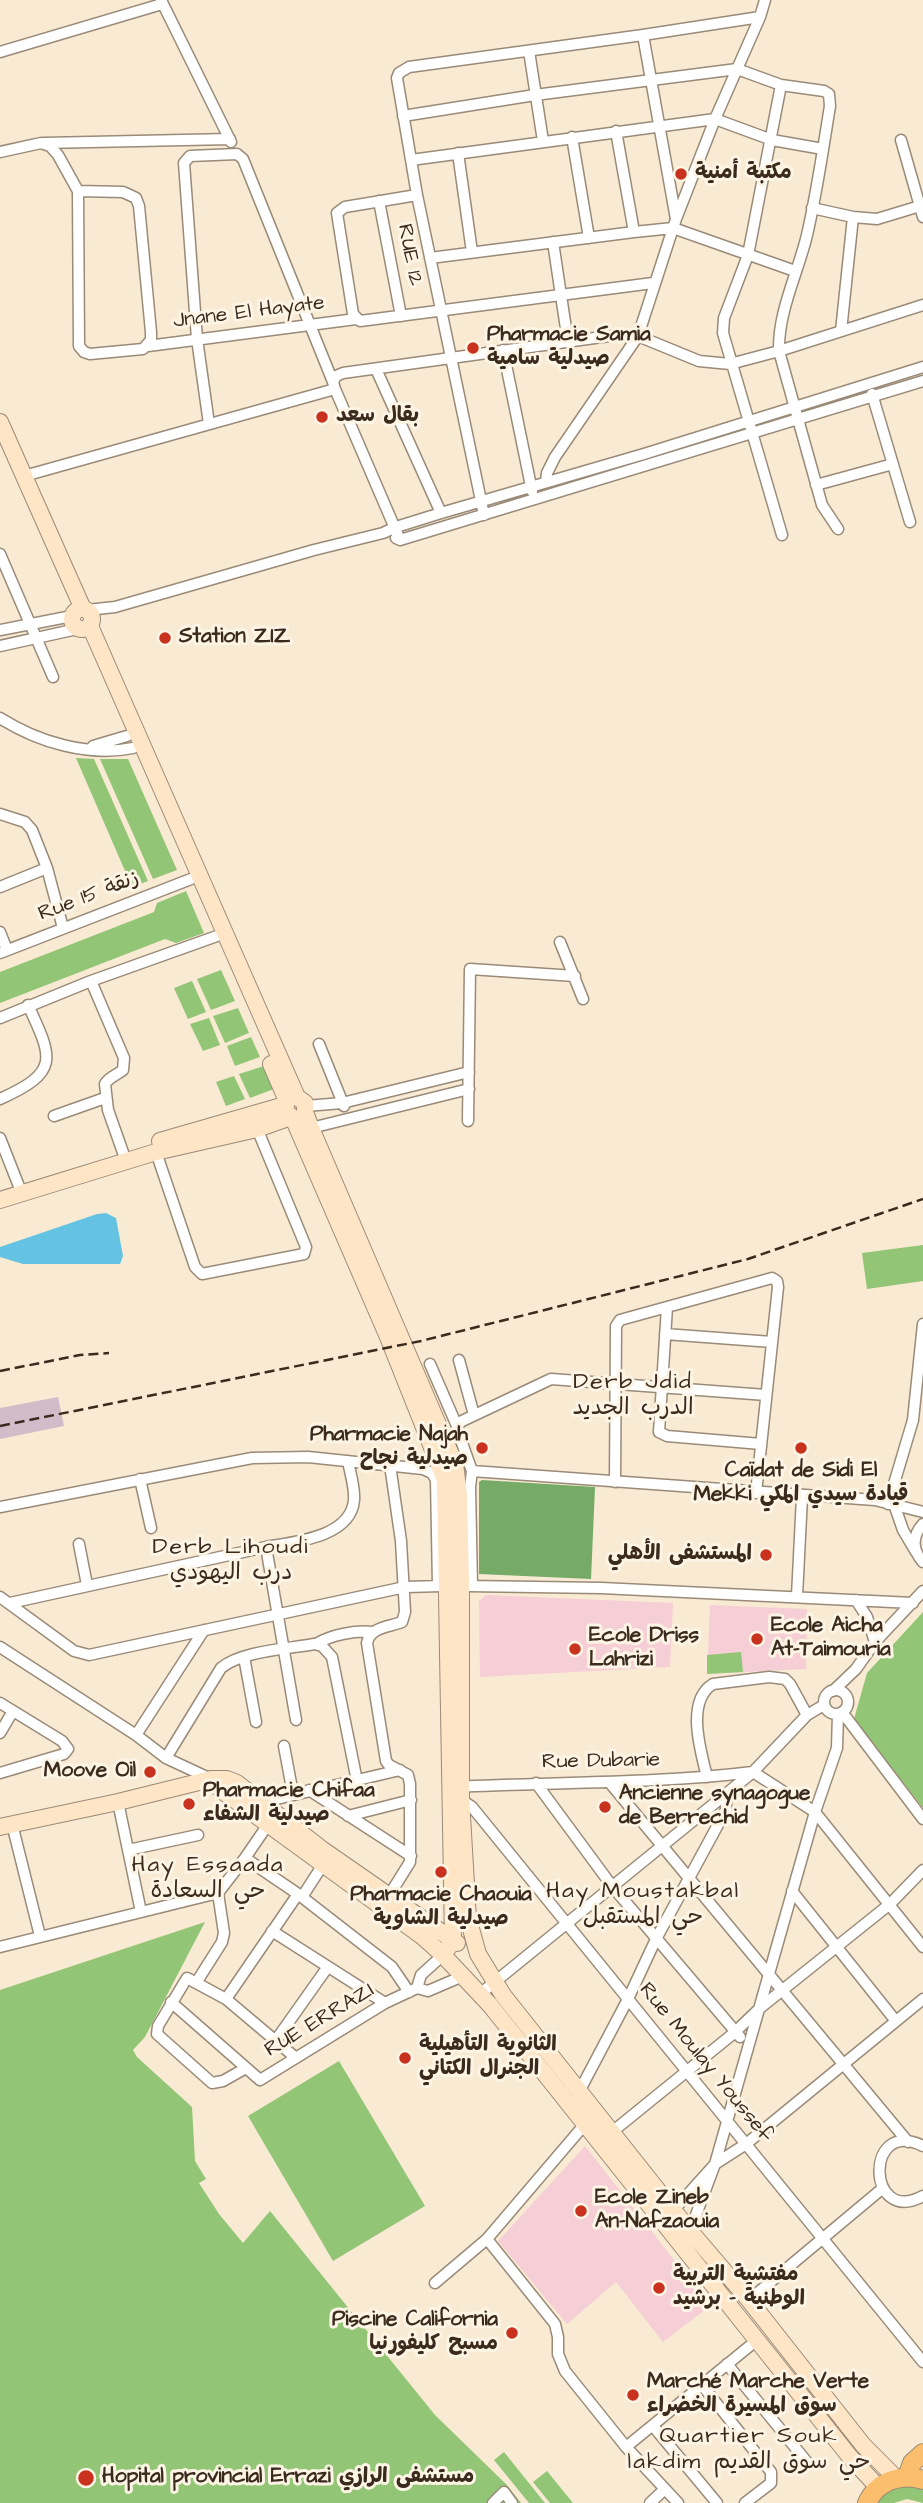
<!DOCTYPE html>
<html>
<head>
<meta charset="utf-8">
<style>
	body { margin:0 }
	canvas { display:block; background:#f8ead3 }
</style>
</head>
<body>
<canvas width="923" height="2503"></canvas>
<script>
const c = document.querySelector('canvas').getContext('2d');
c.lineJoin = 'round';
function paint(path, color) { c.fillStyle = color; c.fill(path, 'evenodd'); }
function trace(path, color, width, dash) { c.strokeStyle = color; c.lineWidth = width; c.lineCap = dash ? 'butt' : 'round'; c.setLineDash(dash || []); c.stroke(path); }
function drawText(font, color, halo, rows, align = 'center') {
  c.font = font + ' "Architects Daughter","Playpen Sans Arabic",sans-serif'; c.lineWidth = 6; c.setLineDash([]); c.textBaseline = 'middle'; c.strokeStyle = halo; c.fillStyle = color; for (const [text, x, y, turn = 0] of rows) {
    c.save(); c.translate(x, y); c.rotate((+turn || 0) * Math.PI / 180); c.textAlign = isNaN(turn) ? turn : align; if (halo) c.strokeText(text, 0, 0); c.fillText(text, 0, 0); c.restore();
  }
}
paint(new Path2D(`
	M486,1595L673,1603L670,1667L480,1677L479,1601Z
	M710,1605L807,1609L806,1669L707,1674Z
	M585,2146L710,2306L663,2342L616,2282L567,2324L498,2241Z`), '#f6cfd6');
paint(new Path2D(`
	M58,1397L64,1426L0,1439V1408Z`), '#d1bdc9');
paint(new Path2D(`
	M76,758L94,759L148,881L132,887Z
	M100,759H128L177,870L153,879Z
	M186,891L204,933L176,943L165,939L0,1003V972L154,912L157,903Z
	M221,970L235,1001L211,1010L197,979Z
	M192,981L206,1012L188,1019L174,988Z
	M238,1008L249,1033L225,1043L213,1016Z
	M209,1018L220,1045L203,1051L190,1024Z
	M251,1037L260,1057L235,1066L227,1046Z
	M264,1066L274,1089L250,1098L239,1074Z
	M234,1076L245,1099L226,1106L216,1082Z
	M923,1245V1281L867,1289L862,1253Z
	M923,1612V1808L854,1719L867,1673Z
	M741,1652L743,1672L707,1674V1655Z
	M205,1922L145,2037L133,2050L137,2057L192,2107L195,2161L206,2179L199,2183L219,2214L243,2243L270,2211L435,2415L507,2485L521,2503H0V1990Z
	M339,2061L425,2206L333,2261L248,2116Z
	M504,2452L545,2503H529L494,2460Z
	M547,2471L573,2503H550L533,2482Z
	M900,2484L923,2488V2503L907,2499L894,2503H873Z`), '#93c576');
paint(new Path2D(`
	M482,1480L595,1487L591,1579L479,1574V1482Z`), '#76aa67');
paint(new Path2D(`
	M106,1213L116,1218L123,1256L120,1264H23L0,1257V1247L3,1246L97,1214Z`), '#64c2e2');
const street = new Path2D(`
	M161,0L231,142
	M643,35L676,219
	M529,51L543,141
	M0,52L162,4
	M781,85L748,255L724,318L723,333L782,535
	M403,116L535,95L737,69L781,85L824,91L829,94L830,106C823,149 817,192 807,235C798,273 778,311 779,351L822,505L838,529
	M572,137L589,238
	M901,140L923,217
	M44,143L230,139
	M0,152L41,143L50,146L58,155L78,191L79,346L84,352L90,354L143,349L151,340V332L139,206L136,198L123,192L78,191
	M458,153L472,252
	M411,160L715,119L772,140L823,149
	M417,195L345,207L337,213L353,314L360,321L653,283
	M379,201L401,316
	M812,208L853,217L877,219L920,206
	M634,232L673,228L795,271
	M553,242L568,342
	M430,258L634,232L616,131
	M841,331L853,217
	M148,346L356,319
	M503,350L532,491
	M376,369L441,513
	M872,394L910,522
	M209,424L197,339L184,163L190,156L237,154L243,159L333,382
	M24,476L335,389
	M546,482L547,473L555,457L638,336L676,219L715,119L760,17L765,0
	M816,485L893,464
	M484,515L417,195L397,78L399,73L409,67L643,35L760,17
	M396,538L400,540L923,381
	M400,540L335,389L333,382L336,376L343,373L609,336H638L699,361L730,364L779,351L923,305
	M0,554L53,677
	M87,610L115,607L314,550L383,533L396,527L441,513L644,454L923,367
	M0,630L72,616
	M0,646L77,629
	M0,718C38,742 88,757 133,748
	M93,746L127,736
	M0,814L25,822L32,830L47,868L63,928
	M0,887L47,868
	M0,932L7,950
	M560,942L583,999
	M0,953L191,879
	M91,981L124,1058L123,1070C117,1075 109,1077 105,1084L108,1110L126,1161
	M0,1018L91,981L217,936
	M319,1044L344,1106
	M0,1099C60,1072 53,1059 28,1005
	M306,1106L342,1103L469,1072
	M54,1116L105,1098
	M468,1121L470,969L575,976
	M311,1128L469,1089
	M0,1138L22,1194
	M156,1152L195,1267L202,1274L304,1254L306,1247L256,1126
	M667,1307L659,1432L667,1436L761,1444
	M665,1334L772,1342
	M459,1360L474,1415
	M430,1364L457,1426
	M390,1465L401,1541L405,1612L402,1622C389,1627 370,1627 367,1643L386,1761L389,1765L408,1775L410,1784V1862L390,1894
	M472,1471L875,1500L923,1512
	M140,1479L151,1528
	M615,1482L616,1326L620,1320L772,1278L777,1281L778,1287L756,1493
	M888,1504L913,1420L923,1324
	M0,1507L252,1458L308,1457L423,1469L432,1473L436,1480L438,1586
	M895,1507L903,1530L916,1552
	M923,1524C912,1536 912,1550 923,1562
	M79,1544L87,1585
	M266,1547L296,1720
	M468,1586L601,1588L913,1603
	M472,1586L470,1487L472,1471L457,1429L460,1422L551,1379L766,1395
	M797,1596L802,1497
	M0,1597L74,1651L89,1655L405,1587L442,1586
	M856,1600L867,1617L875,1642
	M10,1603L266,1547C295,1542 351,1537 354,1500C355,1487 350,1473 348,1461
	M316,1644C331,1635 355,1630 373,1632
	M0,1647L136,1735L166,1758L211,1779
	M244,1657L256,1722
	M824 1702a12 12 0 1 1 24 0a12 12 0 1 1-24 0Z
	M833,1691L856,1669L875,1642L923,1591
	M0,1703L62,1741L68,1749L64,1754L0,1773
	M842,1712L923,1819
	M838,1714L837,1748L815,1812L715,2164L746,2144L923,1999
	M0,1733L13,1711
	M136,1735L204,1630
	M284,1746L293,1794
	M166,1758L221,1668C241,1651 288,1649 314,1644L322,1646L332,1657L357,1781
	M753,1772L815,1812L923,1947
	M707,1777C701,1752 685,1701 713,1684L769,1677L785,1679L790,1684L807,1715
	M536,1783L612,1886L740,2037
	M610,1783L908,2142
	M456,1787C555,1782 654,1784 753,1772
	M309,1790L411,1856
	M460,1799L472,1807L923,2362
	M118,1802L141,1912
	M264,1802L400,1770
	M348,1816L411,1800
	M12,1824L40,1936
	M128,1850L198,1835
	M245,1858L298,1894L392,1967L409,1992
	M792,1891L895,2020
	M302,1897L324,1863
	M272,1931L385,2003
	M0,1947L218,1893L245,1858L269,1823
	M196,1983L222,1942L224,1933L218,1893
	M417,1988L428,1991L463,1976
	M417,1988L421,1975L443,1955
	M480,1994L753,1772L807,1715L824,1705
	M226,1999L298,1894
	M171,2002L260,2080L385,2003L417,1988
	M276,2040L327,1968
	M246,2068L223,2081L212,2083L157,2034L158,2026L187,1978L226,1999L296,2058
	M580,2090L628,1999L656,1939L726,1810V1794
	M612,2132L734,2033L760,2008L890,1904L923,1870
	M923,2146C864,2116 866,2227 923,2196
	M671,2213L715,2164L690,2231L686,2234
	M487,2239L555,2324L558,2337V2354L565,2371L626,2447L678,2503
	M435,2283L487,2239L585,2124
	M749,2300L883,2188
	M727,2364L807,2462
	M702,2385L771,2472V2483L745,2503
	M653,2426L717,2503
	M626,2447L757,2340
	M493,2503L504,2492L512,2503
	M650,2503L665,2489`);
const secondary = new Path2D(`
	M0,422L83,609
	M72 619a10 10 0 1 1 20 0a10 10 0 1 1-20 0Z
	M90,626L297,1097L305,1103V1112L311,1128L455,1464L459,1495L461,1586V1799L468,1918L478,1954L503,1995L690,2231L749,2300L863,2445L896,2478
	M271,1064L287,1101L285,1111L293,1118L388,1337L445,1480L453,1941L443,1955
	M160,1141L285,1105
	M0,1200L156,1152L257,1129L291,1117
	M211,1779L221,1790L423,1937L443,1955L490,2005L850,2457L878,2487
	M0,1827L118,1802L211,1779H227L237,1783L323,1850L457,1943`);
const primary = new Path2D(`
	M907,2477L912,2463L923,2453
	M867,2503C877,2481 901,2473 923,2480`);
trace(street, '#9a8a78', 13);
trace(secondary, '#9a8a78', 18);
trace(primary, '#9a8a78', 20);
trace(street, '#fff', 10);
trace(secondary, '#fde5c5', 16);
trace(primary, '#fabe6d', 18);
trace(new Path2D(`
	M0,1371L80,1355L109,1353
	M0,1426L421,1341L748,1259L923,1199`), '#3b2a1e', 2.5, [10, 5]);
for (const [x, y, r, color] of [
	[681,174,7,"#c8321e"],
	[473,348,7,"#c8321e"],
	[322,417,7,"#c8321e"],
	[165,638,7,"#c8321e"],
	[482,1448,7,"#c8321e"],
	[801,1448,7,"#c8321e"],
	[766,1555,7,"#c8321e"],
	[757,1639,7,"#c8321e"],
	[575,1649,7,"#c8321e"],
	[150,1772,7,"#c8321e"],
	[189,1804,7,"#c8321e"],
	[605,1807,7,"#c8321e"],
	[441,1872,7,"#c8321e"],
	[405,2058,7,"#c8321e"],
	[581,2211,7,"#c8321e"],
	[659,2288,7,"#c8321e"],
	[512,2333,7,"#c8321e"],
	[633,2395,7,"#c8321e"],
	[86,2478,9,"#c8321e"]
]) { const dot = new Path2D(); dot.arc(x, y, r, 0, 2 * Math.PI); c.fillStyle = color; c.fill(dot); trace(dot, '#fcf5e5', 2.5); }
drawText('bold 21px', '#3b2a1e', '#fcf5e5', [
	["مكتبة أمنية",695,174],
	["Pharmacie Samia",487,336],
	["صيدلية سامية",487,360],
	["بقال سعد",336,417],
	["Station ZIZ",179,638],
	["Pharmacie Najah",468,1436,"right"],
	["صيدلية نجاح",468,1460,"right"],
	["Caïdat de Sidi El",801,1472,"center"],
	["Mekki قيادة سيدي المكي",801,1496,"center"],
	["المستشفى الأهلي",752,1555,"right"],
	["Ecole Aicha",771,1627],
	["At-Taimouria",771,1651],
	["Ecole Driss",589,1637],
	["Lahrizi",589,1661],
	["Moove Oil",136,1772,"right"],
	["Pharmacie Chifaa",203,1792],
	["صيدلية الشفاء",203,1816],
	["Ancienne synagogue",619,1795],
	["de Berrechid",619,1819],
	["Pharmacie Chaouia",441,1896,"center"],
	["صيدلية الشاوية",441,1920,"center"],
	["الثانوية التأهيلية",419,2046],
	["الجنرال الكتاني",419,2070],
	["Ecole Zineb",595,2199],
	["An-Nafzaouia",595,2223],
	["مفتشية التربية",673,2276],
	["الوطنية - برشيد",673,2300],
	["Piscine California",498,2321,"right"],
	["مسبح كليفورنيا",498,2345,"right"],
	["Marché Marche Verte",647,2383],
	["سوق المسيرة الخضراء",647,2407],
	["Hopital provincial Errazi مستشفى الرازي",102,2478]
], 'left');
drawText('21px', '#3b2a1e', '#fcf5e5', [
	["RUE 12",409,255,79],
	["Jnane El Hayate",249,313,-7],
	["Rue 15 زنقة",89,897,-21],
	["Rue Dubarie",601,1762,-1],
	["RUE ERRAZI",320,2021,-31],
	["Rue Moulay Youssef",705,2063,51]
]);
c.letterSpacing = '2px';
drawText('23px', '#3b2a1e', '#fcf5e5', [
	["Derb Jdid",633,1383],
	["الدرب الجديد",633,1409],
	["Derb Lihoudi",231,1548],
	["درب اليهودي",231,1574],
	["Hay Essaada",208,1866],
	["حي السعادة",208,1892],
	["Hay Moustakbal",643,1892],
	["حي المستقبل",643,1918],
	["Quartier Souk",749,2437],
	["lakdim حي سوق القديم",749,2463]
]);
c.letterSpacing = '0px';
</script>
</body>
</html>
